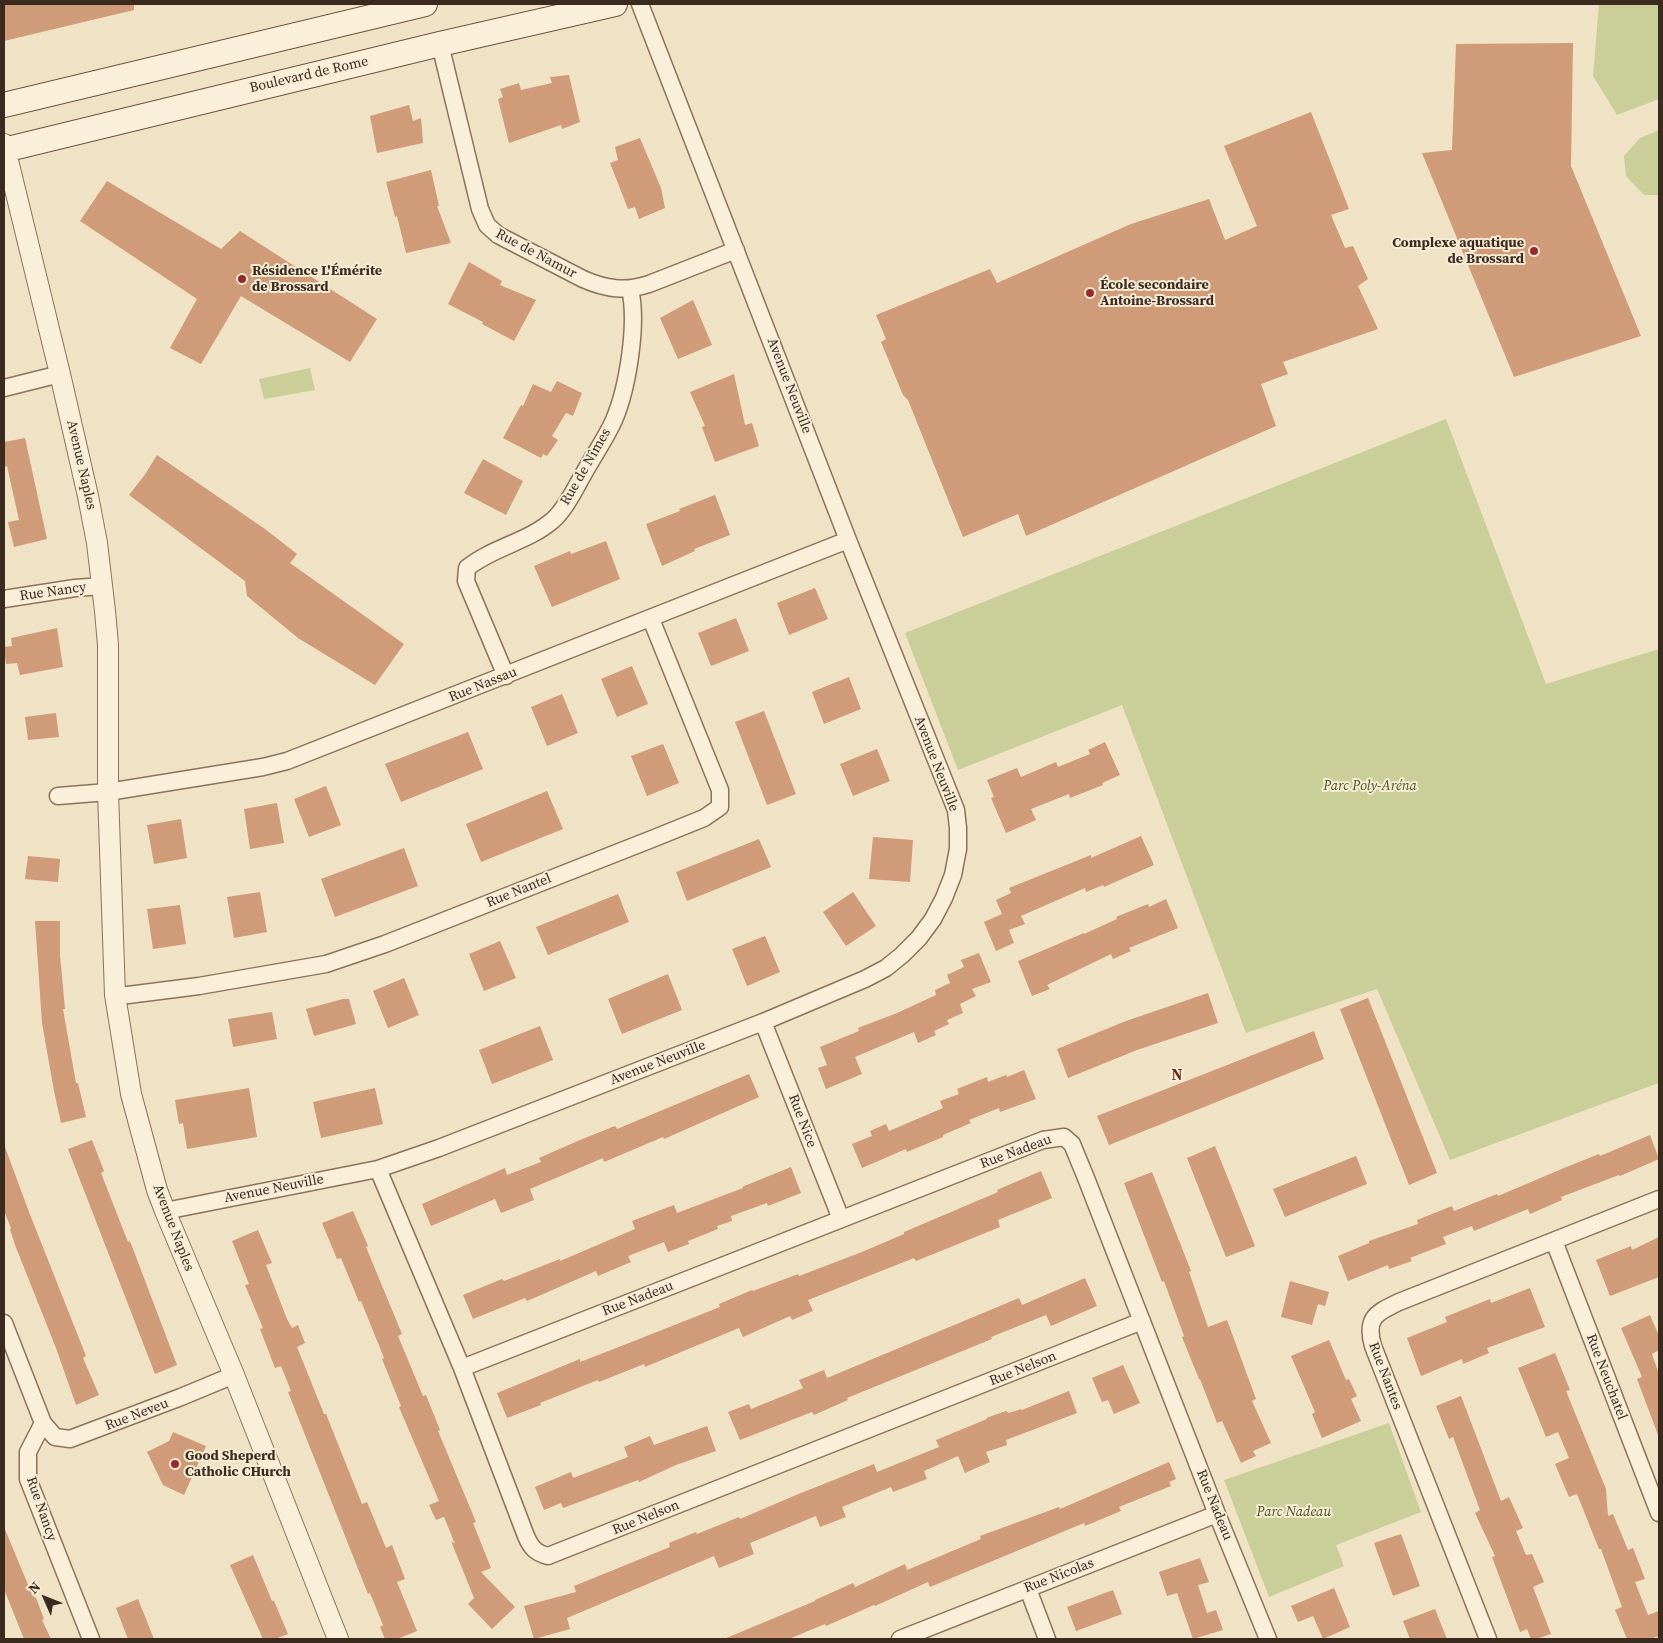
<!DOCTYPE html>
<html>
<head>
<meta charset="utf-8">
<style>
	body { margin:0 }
	#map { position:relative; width:1663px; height:1643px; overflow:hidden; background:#f0e2c5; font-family:"Source Serif 4",serif }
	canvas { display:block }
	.frame { position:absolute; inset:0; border:5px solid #3b2b1e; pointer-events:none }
	.north { position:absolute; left:20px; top:1573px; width:50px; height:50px; -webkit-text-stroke:4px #f7ecd5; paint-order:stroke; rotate:314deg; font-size:14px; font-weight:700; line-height:20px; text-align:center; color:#3b2b1e }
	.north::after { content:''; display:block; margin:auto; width:18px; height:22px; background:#3b2b1e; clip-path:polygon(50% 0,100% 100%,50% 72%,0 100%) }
</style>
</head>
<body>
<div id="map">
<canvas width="1663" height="1643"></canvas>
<div class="frame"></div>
<div class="north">N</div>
</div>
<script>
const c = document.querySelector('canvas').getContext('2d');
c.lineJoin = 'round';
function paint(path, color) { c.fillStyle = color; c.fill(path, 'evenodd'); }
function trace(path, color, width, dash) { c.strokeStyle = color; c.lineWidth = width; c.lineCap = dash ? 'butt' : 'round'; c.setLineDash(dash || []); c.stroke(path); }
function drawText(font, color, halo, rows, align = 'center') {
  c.font = font + ' "Source Serif 4",serif'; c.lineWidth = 4; c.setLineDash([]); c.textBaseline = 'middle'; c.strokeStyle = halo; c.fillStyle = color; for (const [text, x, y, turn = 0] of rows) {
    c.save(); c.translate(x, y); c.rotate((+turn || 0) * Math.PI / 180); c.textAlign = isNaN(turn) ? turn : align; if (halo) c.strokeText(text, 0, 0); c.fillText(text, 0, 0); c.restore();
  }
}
paint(new Path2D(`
	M1599,4H1659V99L1617,115L1593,76Z
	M1659,130V195H1644L1626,176L1624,156L1640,138Z
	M310,368L315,390L264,399L259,379Z
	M1446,419L1546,684L1659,649V1083L1450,1160L1377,989L1246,1033L1122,705L958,770L905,633Z
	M1389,1423L1421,1512L1336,1545L1344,1566L1269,1597L1224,1480Z`), '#cace98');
paint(new Path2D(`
	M4,4H134V10L4,41Z
	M1573,43L1571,166L1641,336L1514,377L1422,153L1452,150L1456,44Z
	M569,75L580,122L562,129L561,125L509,143L498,99L503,97L500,89L519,83L521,90L552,83L550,77Z
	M409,105L413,121L421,118L423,143L377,153L370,116Z
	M1311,112L1349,209L1331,215L1345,248L1353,246L1368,279L1358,286L1378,329L1283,362L1288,374L1261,384L1276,426L1026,536L1018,514L963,537L908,400L903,395L881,342L886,339L876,315L990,269L997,283L1131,224L1209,199L1225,240L1257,226L1224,146Z
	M640,138L661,188L665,208L639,219L635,207L628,209L610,163L618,160L615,147Z
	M431,170L439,206H437L451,243L406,253L397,216L395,217L386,182Z
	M107,181L221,249L240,231L377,319L350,362L241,296L201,364L170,348L197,299L80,221Z
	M469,262L502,281L500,285L536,300L514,341L482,324L483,322L448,304Z
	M693,300L712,345L678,359L660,318Z
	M734,374L745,425L752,423L759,446L715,462L702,427L705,426L690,392Z
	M557,381L582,393L573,416L566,413L552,436L558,440L547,456L543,454L541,458L503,438L521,405L523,406L533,384L551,392Z
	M25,438L47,539L14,547L8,522L19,520L7,466L4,467V442Z
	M157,455L265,529L297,554L290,563L404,644L375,685L298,638L247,596L245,581L129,495L144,476Z
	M483,459L523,481L506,515L464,493Z
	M715,495L730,535L694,549L695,551L662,566L646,524L680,511L679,509Z
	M606,541L620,579L552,607L534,566L570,551L571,554Z
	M815,588L828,619L789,635L777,603Z
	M736,618L749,651L711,666L698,633Z
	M57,628L63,667L20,675L17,663L6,664L4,647L12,646L11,638Z
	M632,666L648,704L617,717L601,679Z
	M849,677L861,709L824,724L812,692Z
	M562,694L578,733L547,746L531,707Z
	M764,711L796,794L767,805L735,722Z
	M56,713L59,737L28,740L25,717Z
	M468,732L483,769L401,802L385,764Z
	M1105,742L1120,775L1102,783L1103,785L1070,798L1069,794L1031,809L1036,820L1006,833L991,798L994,797L987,780L1017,768L1021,777L1056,762L1058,767L1090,754L1088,750Z
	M663,744L679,783L647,796L631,756Z
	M877,749L890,781L853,796L840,764Z
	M326,786L341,825L309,837L294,799Z
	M547,791L563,829L481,862L466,824Z
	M277,803L284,843L250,849L244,809Z
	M181,819L187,858L154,864L147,825Z
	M1141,836L1154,865L1104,887L1103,885L1086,892L1085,888L1021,916L1025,924L1009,930L1014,943L996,951L984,922L1002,914L996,900L1011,893L1009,888L1091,855V858Z
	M873,837L913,840L910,882L869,879Z
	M759,839L771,867L687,901L676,872Z
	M404,848L418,886L335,917L321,879Z
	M28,856L60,859L58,882L25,879Z
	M260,892L267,932L234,938L227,897Z
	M853,892L876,926L846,946L823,912Z
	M618,894L629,922L548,955L536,927Z
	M1166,899L1178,928L1129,948L1131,951L1113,959L1111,954L1047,985L1050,989L1032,996L1018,961L1084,933V934L1117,919L1116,917L1148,904L1149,907Z
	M180,905L186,944L153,949L147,909Z
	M35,921H60V955L65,1009H63L76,1083H78L86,1117L61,1123L54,1091L42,1023Z
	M765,936L780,972L747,986L732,949Z
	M500,941L516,978L484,991L469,954Z
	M979,953L991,982L972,989L976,996L960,1004L963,1013L947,1020L949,1024L934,1031L936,1035L918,1043L914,1032L855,1057L862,1074L826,1089L818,1068L827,1065L820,1047L859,1031L858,1028L897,1013L936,995L935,990L950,983L947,975L964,967L961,960Z
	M668,974L682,1010L622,1034L608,999Z
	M404,978L419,1015L388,1028L373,991Z
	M1208,993L1218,1023L1137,1050L1068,1078L1057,1049L1126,1021Z
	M1368,998L1437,1173L1409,1185L1340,1009Z
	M343,999H349L356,1024L314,1036L306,1009Z
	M272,1012L277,1039L233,1047L228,1019Z
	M540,1026L553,1060L492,1084L479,1050Z
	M1314,1031L1324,1059L1109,1145L1097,1116Z
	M1024,1070L1036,1099L1000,1112L999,1108L969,1120L971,1123L943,1135V1137L907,1152L906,1149L862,1168L852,1144L872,1136L870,1131L886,1124L889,1131L943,1108L940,1101L959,1094L957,1089L987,1077L988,1082L1006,1075L1007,1077Z
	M749,1074L759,1097L664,1139L663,1137L604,1162L603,1158L530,1189L534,1200L501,1213L495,1199L431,1226L422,1204L505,1168L507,1175L541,1162L539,1158L580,1140L615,1126L617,1129Z
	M249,1088L257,1137L187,1149L183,1123L179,1124L175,1100Z
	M375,1088L383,1124L321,1138L313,1102Z
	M1650,1135L1659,1159L1620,1176L1619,1175L1561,1197L1562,1200L1530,1214L1528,1209L1474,1231L1472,1226L1443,1237L1446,1244L1410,1258L1412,1261L1389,1269L1388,1265L1348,1281L1338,1256L1369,1243V1241L1418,1224L1417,1220L1452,1206L1454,1211L1497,1194L1498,1196L1564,1168L1599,1154L1600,1156Z
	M92,1140L104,1171L101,1173L128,1242L130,1241L177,1365L155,1374L68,1149Z
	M1215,1146L1255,1246L1226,1257L1187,1158Z
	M4,1147H5L29,1212L86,1356L83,1358L99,1395L76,1405L56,1348L15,1245L10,1229L11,1228L4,1211Z
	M1356,1156L1367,1184L1285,1217L1273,1189Z
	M791,1167L801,1193L768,1206L767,1203L731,1216L732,1221L717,1226L718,1229L688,1241L689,1244L668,1252L664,1242L628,1256L631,1262L598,1276L596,1271L527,1301L525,1298L473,1319L463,1295L502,1279L504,1281L560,1259V1261L635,1229L632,1221L674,1205L677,1213L743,1188L742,1187Z
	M1041,1171L1052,1198L998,1220L1000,1227L916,1261L914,1258L808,1300L813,1311L792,1320L790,1316L743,1337L739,1328L645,1367L644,1364L599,1382L598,1380L540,1403L541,1405L507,1418L497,1393L580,1359V1362L624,1345L720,1307L719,1304L752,1290L753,1291L798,1274L799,1276L862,1252L904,1234V1232L998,1192L997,1190Z
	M1152,1172L1191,1271L1189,1272L1208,1327L1227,1320L1256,1399L1252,1401L1271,1443L1253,1451L1256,1456L1241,1463L1222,1421L1217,1423L1200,1379H1199L1182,1337L1184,1336L1164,1281L1162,1282L1124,1183Z
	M353,1211L368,1246L366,1247L402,1334L398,1336L423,1396L426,1395L440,1430L438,1431L476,1522L473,1523L491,1568L481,1572L515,1607L492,1629L468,1604L474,1598L451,1541L455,1544L444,1517L436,1520L429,1505L439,1501L399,1407L401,1406L382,1359L384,1358L361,1301L359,1302L341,1258L337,1259L322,1223Z
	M258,1230L272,1263L266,1265L287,1319L292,1328L298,1325L305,1343L297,1347L324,1414H326L362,1504L367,1502L386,1548L392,1545L405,1579L397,1582L417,1631L397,1639H385L380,1627L383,1625L370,1593L368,1594L288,1392L291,1391L281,1366L275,1368L260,1329L263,1328L245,1285L249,1284L232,1241Z
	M1659,1237V1277L1610,1296L1596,1260L1631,1246L1632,1250Z
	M1085,1278L1097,1306L1051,1326L1046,1315L991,1337L992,1339L847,1398L848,1400L814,1415L812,1412L740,1440L728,1412L749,1404L751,1409L803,1388L799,1380L824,1370L827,1378L1019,1298L1022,1305Z
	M1290,1281L1329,1292L1325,1306L1318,1304L1312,1325L1281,1317Z
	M1530,1288L1545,1327L1487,1348L1489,1353L1463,1364L1462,1359L1421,1376L1407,1338L1447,1322L1445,1317L1490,1299L1491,1303Z
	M1650,1315L1659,1336V1350L1652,1354L1659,1374V1434L1658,1435L1637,1379L1642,1377L1621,1328Z
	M1329,1340L1346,1380L1349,1379L1357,1396L1351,1399L1361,1421L1322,1438L1312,1414L1315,1412L1291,1356Z
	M1555,1353L1570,1390L1566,1391L1606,1489L1608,1516L1613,1514L1628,1550L1633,1548L1645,1579L1635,1582L1648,1615L1659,1611V1636L1650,1639H1627L1615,1610L1622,1607L1601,1549H1599L1577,1494L1569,1497L1555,1464L1569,1458L1558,1432L1546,1437L1518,1368Z
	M1123,1365L1140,1403L1114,1414L1108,1400L1102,1402L1092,1378Z
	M1069,1391L1077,1413L1006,1440L1007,1445L986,1452L990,1462L965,1473L958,1456L924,1471L927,1479L893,1492L891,1487L842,1507L846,1517L820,1527L816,1516L750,1543L754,1554L719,1568L714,1556L567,1618L570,1629L534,1639L524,1606L576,1592L574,1586L670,1547L669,1543L696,1532L697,1534L739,1517L740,1519L796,1495L874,1464L877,1472L939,1447L936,1440L987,1419L986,1418L1006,1411L1009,1413L1021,1409L1022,1410Z
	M1461,1396L1501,1501L1509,1497L1523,1528L1516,1531L1526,1555L1532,1554L1544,1582L1533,1587L1551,1634L1536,1639H1531L1527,1629L1520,1632L1492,1557L1495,1556L1475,1513L1480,1510L1453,1437L1449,1439L1436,1406Z
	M707,1426L716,1451L676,1465L639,1482L638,1480L563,1508L561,1503L544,1510L535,1487L571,1472L573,1478L628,1457L624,1447L650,1436L654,1445Z
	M173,1432L206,1446L184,1495L163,1485L147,1452L169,1441Z
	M1169,1462L1176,1479L1169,1482L1171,1486L1119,1507L1121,1511L1085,1526L1084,1523L930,1587L928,1582L875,1606L874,1605L826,1626L825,1624L789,1639H724L815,1601V1600L853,1583L855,1587L905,1564L907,1570L981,1539L980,1536L1059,1507L1060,1509Z
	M4,1527L29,1587L31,1586L38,1603L44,1619L42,1620L51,1639H24L4,1589Z
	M1401,1534L1420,1586L1393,1596L1374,1543Z
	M253,1555L272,1601H274L288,1634L275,1639H263L230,1565Z
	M1200,1558L1209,1582L1198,1585L1207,1613L1216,1610L1223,1630L1193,1639L1177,1593L1167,1596L1159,1572Z
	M1334,1588L1350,1627L1323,1639L1313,1616L1298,1622L1291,1606Z
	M1113,1590L1122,1614L1076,1631L1067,1607Z
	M138,1599L154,1639H128L116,1608Z
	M1435,1609L1447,1639H1410L1403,1621Z`), '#cf9b79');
const minor = new Path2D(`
	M440,44L480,209L487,225L498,235L583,279C606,289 625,292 649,284L736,250
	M4,388L60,374
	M4,599L75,588L102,586
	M506,676L466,581L467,568C493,547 528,542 553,520C565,510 576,487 584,473C594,455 606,438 614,420C628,387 638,323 630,289
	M58,796L108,792L263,767L287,761L848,540
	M115,995H128L199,986L326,964L385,944L652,839L704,818L720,807V790L651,619
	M763,1022L841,1219
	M378,1169L462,1368L526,1536C531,1548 536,1553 548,1556L1142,1321
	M165,1211L378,1169L439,1148L763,1022L865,979L886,968L902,955L919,938L933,919L944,898L953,875L958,849V828L956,810L848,540L640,4
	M1554,1241L1659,1513
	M4,1323L43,1423L28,1452V1479L91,1639
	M462,1368L1043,1140L1064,1137L1072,1144L1086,1178L1217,1514L1268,1639
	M43,1423L55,1437L70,1439L181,1397L234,1375
	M1028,1589L1047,1639
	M900,1639L1217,1514
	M1488,1639L1373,1346C1365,1318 1376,1313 1399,1302L1659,1199`);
const tertiary = new Path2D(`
	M4,144L60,374L88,496L97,543L105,611L108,645V792L115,995L131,1094L157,1190L165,1211L234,1375L338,1639`);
const secondary = new Path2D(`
	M4,105L425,4
	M4,150L440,44L615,4`);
trace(minor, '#8b735a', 19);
trace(tertiary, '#8b735a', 22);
trace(secondary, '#6d543d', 26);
trace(minor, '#faefd8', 16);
trace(tertiary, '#faefd8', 20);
trace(secondary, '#faefd8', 24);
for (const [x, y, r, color] of [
	[1534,251,5,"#9c282c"],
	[242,279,5,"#9c282c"],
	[1090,293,5,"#9c282c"],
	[175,1464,5,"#9c282c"]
]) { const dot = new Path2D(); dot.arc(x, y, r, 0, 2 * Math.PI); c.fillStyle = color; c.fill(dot); trace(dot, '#f7ecd5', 2); }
drawText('14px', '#3b2b1e', '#f7ecd5', [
	["Boulevard de Rome",309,75,-13],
	["Rue de Namur",536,254,28],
	["Avenue Neuville",789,386,69],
	["Avenue Naples",81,465,77],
	["Rue de Nîmes",586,467,-60],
	["Rue Nancy",53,592,-8],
	["Rue Nassau",483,685,-22],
	["Avenue Neuville",936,764,69],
	["Rue Nantel",519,891,-22],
	["Avenue Neuville",658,1063,-21],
	["Rue Nice",802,1121,69],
	["Rue Nadeau",1016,1152,-20],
	["Avenue Neuville",274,1189,-11],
	["Avenue Naples",173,1228,69],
	["Rue Nadeau",638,1299,-21],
	["Rue Nelson",1023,1369,-22],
	["Rue Nantes",1385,1376,69],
	["Rue Neuchatel",1606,1377,69],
	["Rue Neveu",137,1415,-21],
	["Rue Nadeau",1214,1505,68],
	["Rue Nancy",41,1509,71],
	["Rue Nelson",646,1518,-22],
	["Rue Nicolas",1059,1576,-21]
]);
drawText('bold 14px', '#3b2b1e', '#f7ecd5', [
	["Complexe aquatique",1524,243,"right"],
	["de Brossard",1524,259,"right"],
	["Résidence L'Émérite",252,271],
	["de Brossard",252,287],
	["École secondaire",1100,285],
	["Antoine-Brossard",1100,301],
	["Good Sheperd",185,1456],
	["Catholic CHurch",185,1472]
], 'left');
drawText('italic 14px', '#4c5824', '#f7ecd5', [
	["Parc Poly-Aréna",1370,786],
	["Parc Nadeau",1294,1512]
]);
drawText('bold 15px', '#692a1c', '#f7ecd5', [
	["N",1177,1076]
]);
</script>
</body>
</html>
